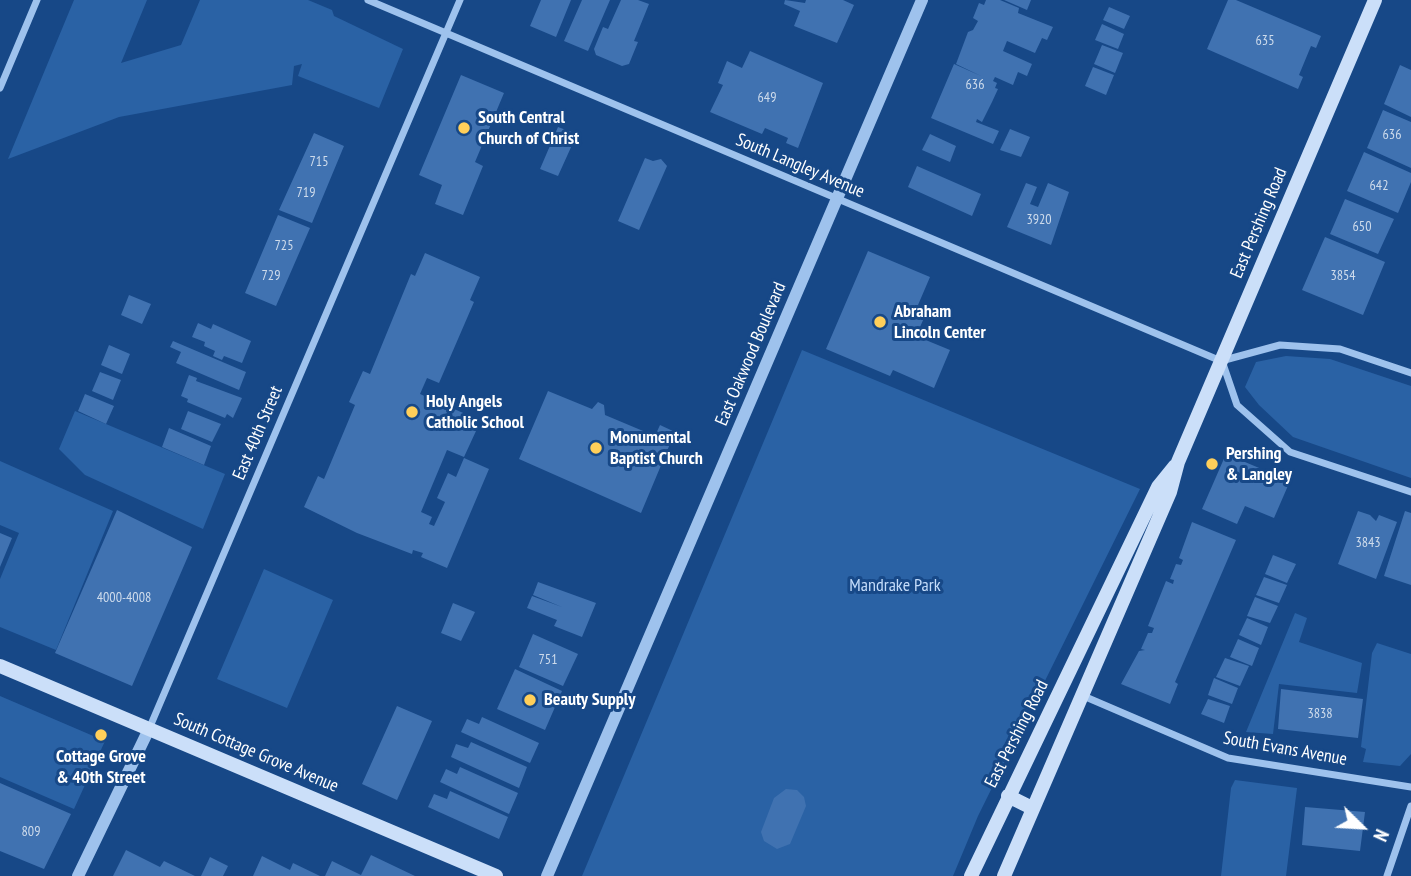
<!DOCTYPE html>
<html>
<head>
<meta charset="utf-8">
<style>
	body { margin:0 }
	#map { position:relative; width:1411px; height:876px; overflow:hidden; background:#174887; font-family:"PT Sans Narrow",sans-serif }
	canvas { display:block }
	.north { position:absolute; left:1327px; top:792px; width:70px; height:70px; -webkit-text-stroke:5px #174887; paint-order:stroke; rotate:114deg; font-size:19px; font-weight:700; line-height:28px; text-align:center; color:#fff }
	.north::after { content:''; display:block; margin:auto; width:24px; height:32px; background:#fff; clip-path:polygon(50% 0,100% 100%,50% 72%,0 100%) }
</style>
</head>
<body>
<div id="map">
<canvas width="1411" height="876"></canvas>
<div class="north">N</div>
</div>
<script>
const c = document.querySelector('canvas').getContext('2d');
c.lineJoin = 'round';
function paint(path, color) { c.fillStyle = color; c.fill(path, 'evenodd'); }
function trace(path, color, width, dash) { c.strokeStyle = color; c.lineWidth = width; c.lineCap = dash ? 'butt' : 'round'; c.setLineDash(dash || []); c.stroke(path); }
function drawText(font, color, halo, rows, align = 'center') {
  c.font = font + ' "PT Sans Narrow",sans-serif'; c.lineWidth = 6; c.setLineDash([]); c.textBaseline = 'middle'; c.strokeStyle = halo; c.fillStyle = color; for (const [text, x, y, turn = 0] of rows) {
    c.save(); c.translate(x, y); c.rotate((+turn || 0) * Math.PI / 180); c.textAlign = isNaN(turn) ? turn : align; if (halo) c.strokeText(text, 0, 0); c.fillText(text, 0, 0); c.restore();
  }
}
paint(new Path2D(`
	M74,0H147L121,63L181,45L200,0H308L332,10L334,16L403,49L379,108L298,76L302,64L294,66L292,85L119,117L8,159Z
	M802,350L1140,489L978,816L953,876H582Z
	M1286,356L1330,359L1411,386V478L1293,437L1259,405L1245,387L1256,362Z
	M75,411L225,474L203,529L85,475L59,449Z
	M0,461L113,511L56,650L0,627V579L19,533L0,525Z
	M264,569L333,600L287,708L217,679Z
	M1295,613L1307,618L1299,642L1362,663L1357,693L1279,684L1273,734L1246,732Z
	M1377,643L1411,654V754L1400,766L1363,762L1366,749L1361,747L1372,653Z
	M0,696L105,741L74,809L0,777Z
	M1235,780L1297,788L1286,876H1221L1231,788Z`), '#2a62a5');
paint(new Path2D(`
	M541,0H571L556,37L530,26Z
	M582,0H610L588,51L564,41Z
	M621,0H638L649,4L634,41L638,42L629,64L622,66L596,55L594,49L603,27L608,29Z
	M785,0L805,3L806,0H843L854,5L837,43L794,26L800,11L784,4Z
	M986,0H1000L1019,8L1018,13L1053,27L1047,40L1042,38L1035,53L1007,41L1003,51L1032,64L1027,76L1018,72L1013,85L995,77L993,81L997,83L995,88L998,89L992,102L982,122L977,119L976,122L999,131L993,144L931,118L954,64L981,76L956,64L968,32L973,30L978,21L973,18L979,3L984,5Z
	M1004,0H1031L1027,10Z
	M1228,0H1236L1321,36L1316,48L1311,46L1299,75L1303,77L1298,89L1207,49Z
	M1109,7L1130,16L1124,29L1103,20Z
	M1102,24L1124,34L1118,49L1095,40Z
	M1102,45L1123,53L1115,73L1094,64Z
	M750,51L823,83L798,148L786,143L788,138L765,128L762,134L710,112L723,85L718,83L727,61L742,68Z
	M1400,65L1411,70V117L1384,104Z
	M1093,67L1114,75L1106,95L1085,86Z
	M461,75L504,93L475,162L483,166L463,215L435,204L442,185L419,175Z
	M1383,110L1411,122V168L1367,148Z
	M558,127L577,134L558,176L540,169Z
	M1010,129L1030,137L1021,157L1000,150Z
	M314,133L344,146L312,223L279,210Z
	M930,134L956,146L950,162L922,150Z
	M1364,152L1411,173V182L1398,213L1347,191Z
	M645,158L653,161L661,159L667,166L639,230L618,221Z
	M917,166L981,194L972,216L908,187Z
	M1026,183L1037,187L1030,204L1038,207L1048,183L1069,192L1051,245L1007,227Z
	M1345,199L1394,219L1378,254L1330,234Z
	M278,215L310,228L276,306L245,293Z
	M1325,237L1385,262L1363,315L1302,290Z
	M868,251L930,277L918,305L928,309L916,336L950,350L934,388L893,370L890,376L826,349Z
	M425,253L480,277L470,300L474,302L439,383L427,378L420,394L470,416L465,426L476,431L464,457L447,450L421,512L432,517L429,524L434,526L445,502L437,498L448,473L456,477L464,458L489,469L447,568L421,557L423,553L413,550L412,554L357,533L304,507L318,476L324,479L355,405L349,402L363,371L370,374L411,274L415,276Z
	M129,295L151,304L142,324L121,315Z
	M198,323L211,329L213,324L251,341L242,363L224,356L222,360L213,356L215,351L204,346L205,342L192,337Z
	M173,341L246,372L239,390L176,363L181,352L170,347Z
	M109,345L130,354L122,374L101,365Z
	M100,372L121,380L113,400L92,391Z
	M189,375L197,378L196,381L242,398L233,418L227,414L225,418L187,402L188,399L181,396Z
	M548,391L592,409L598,402L604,405L605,415L655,436L660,425L675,432L641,513L519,459Z
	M85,394L114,406L106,424L78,411Z
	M188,411L221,424L212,442L181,429Z
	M169,428L211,446L204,465L162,447Z
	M1226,454L1290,481L1274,518L1245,506L1237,524L1202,509Z
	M117,510L192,547L132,686L55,653Z
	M1358,511L1370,515L1376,521L1379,515L1397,522L1376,579L1338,564Z
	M1405,511L1411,513V585L1384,576Z
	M1192,522L1236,540L1175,682L1178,684L1170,704L1121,684L1139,651L1145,650L1141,649L1148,633H1152L1154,628L1148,626L1166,581L1173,584L1174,580L1170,579L1176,564L1181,565L1183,560L1179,558Z
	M0,533L12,538L0,567Z
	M1273,555L1296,564L1287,583L1265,574Z
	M1264,577L1287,585L1279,603L1256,595Z
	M538,582L596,603L582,637L554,626L557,620L527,608L532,596L562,607L533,595Z
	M1255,597L1278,606L1270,623L1247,616Z
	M453,603L475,612L461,641L441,633Z
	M1247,618L1268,627L1261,645L1239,635Z
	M533,634L578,654L563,686L519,667Z
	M1238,639L1259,648L1252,666L1230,657Z
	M1225,658L1249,666L1240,686L1216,677Z
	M515,669L562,691L545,730L497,709Z
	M1214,678L1238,688L1232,704L1208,695Z
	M1281,689L1363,699L1358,738L1278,729Z
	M1208,699L1230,706L1224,723L1201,714Z
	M397,706L432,721L397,800L362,784Z
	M482,717L539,743L530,763L461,732L467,719L479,724Z
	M471,742L527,767L519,788L451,757L456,744L468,748Z
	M460,767L518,793L509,814L440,782L446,769L457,774Z
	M0,783L71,814L44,869L0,851Z
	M786,789L797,790L804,797L806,806L790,844L777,849L764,841L761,832L774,798Z
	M450,791L508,817L499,839L428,807L434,794L447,799Z
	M1305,807L1365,812L1360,851L1302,845Z
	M126,850L160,867L164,861L195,876H113Z
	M371,855L415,876H325L332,861L361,875Z
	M262,856L290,870L293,863L320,876H253Z
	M210,857L228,866L223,876H201Z`), '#4072b1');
trace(new Path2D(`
	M368,0L1221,361L1280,345L1340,349L1411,373
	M0,88L37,0
	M1222,361L1237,405L1290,452L1411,492
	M1081,695L1228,758L1411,787
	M149,729L460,0
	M1387,876L1411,806`), '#9ec2ed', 7);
trace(new Path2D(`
	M78,876L149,729
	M547,876L922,0`), '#9ec2ed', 12);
trace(new Path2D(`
	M0,666L496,876
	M1008,796L1032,808
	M971,876L1158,487L1175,466
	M1004,876L1170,492L1178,462L1375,0`), '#cbdff9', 14);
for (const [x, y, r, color] of [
	[464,128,7,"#ffcf5a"],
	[880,322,7,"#ffcf5a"],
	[412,412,7,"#ffcf5a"],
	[596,448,7,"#ffcf5a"],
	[1212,464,7,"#ffcf5a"],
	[530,700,7,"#ffcf5a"],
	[101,735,7,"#ffcf5a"]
]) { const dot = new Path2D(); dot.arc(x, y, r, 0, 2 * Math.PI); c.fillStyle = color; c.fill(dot); trace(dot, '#174887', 2.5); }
drawText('14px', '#cfdcec', null, [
	["635",1265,41],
	["636",975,85],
	["649",767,98],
	["636",1392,135],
	["715",319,162],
	["642",1379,186],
	["719",306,193],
	["3920",1039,220],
	["650",1362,227],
	["725",284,246],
	["729",271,276],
	["3854",1343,276],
	["3843",1368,543],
	["4000-4008",124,598],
	["751",548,660],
	["3838",1320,714],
	["809",31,832]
]);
drawText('bold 18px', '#fff', '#174887', [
	["South Central",478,118],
	["Church of Christ",478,139],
	["Abraham",894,312],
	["Lincoln Center",894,333],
	["Holy Angels",426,402],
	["Catholic School",426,423],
	["Monumental",610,438],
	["Baptist Church",610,459],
	["Pershing",1226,454],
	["& Langley",1226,475],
	["Beauty Supply",544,700],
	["Cottage Grove",101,757,"center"],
	["& 40th Street",101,778,"center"]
], 'left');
drawText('18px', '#fff', '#174887', [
	["South Langley Avenue",800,166,23],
	["East Pershing Road",1259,223,-67],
	["East Oakwood Boulevard",751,354,-67],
	["East 40th Street",258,433,-67],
	["East Pershing Road",1017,734,-63],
	["South Evans Avenue",1285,749,10],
	["South Cottage Grove Avenue",256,753,23]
]);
drawText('18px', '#c4dcfa', '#174887', [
	["Mandrake Park",895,586]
]);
</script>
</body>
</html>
